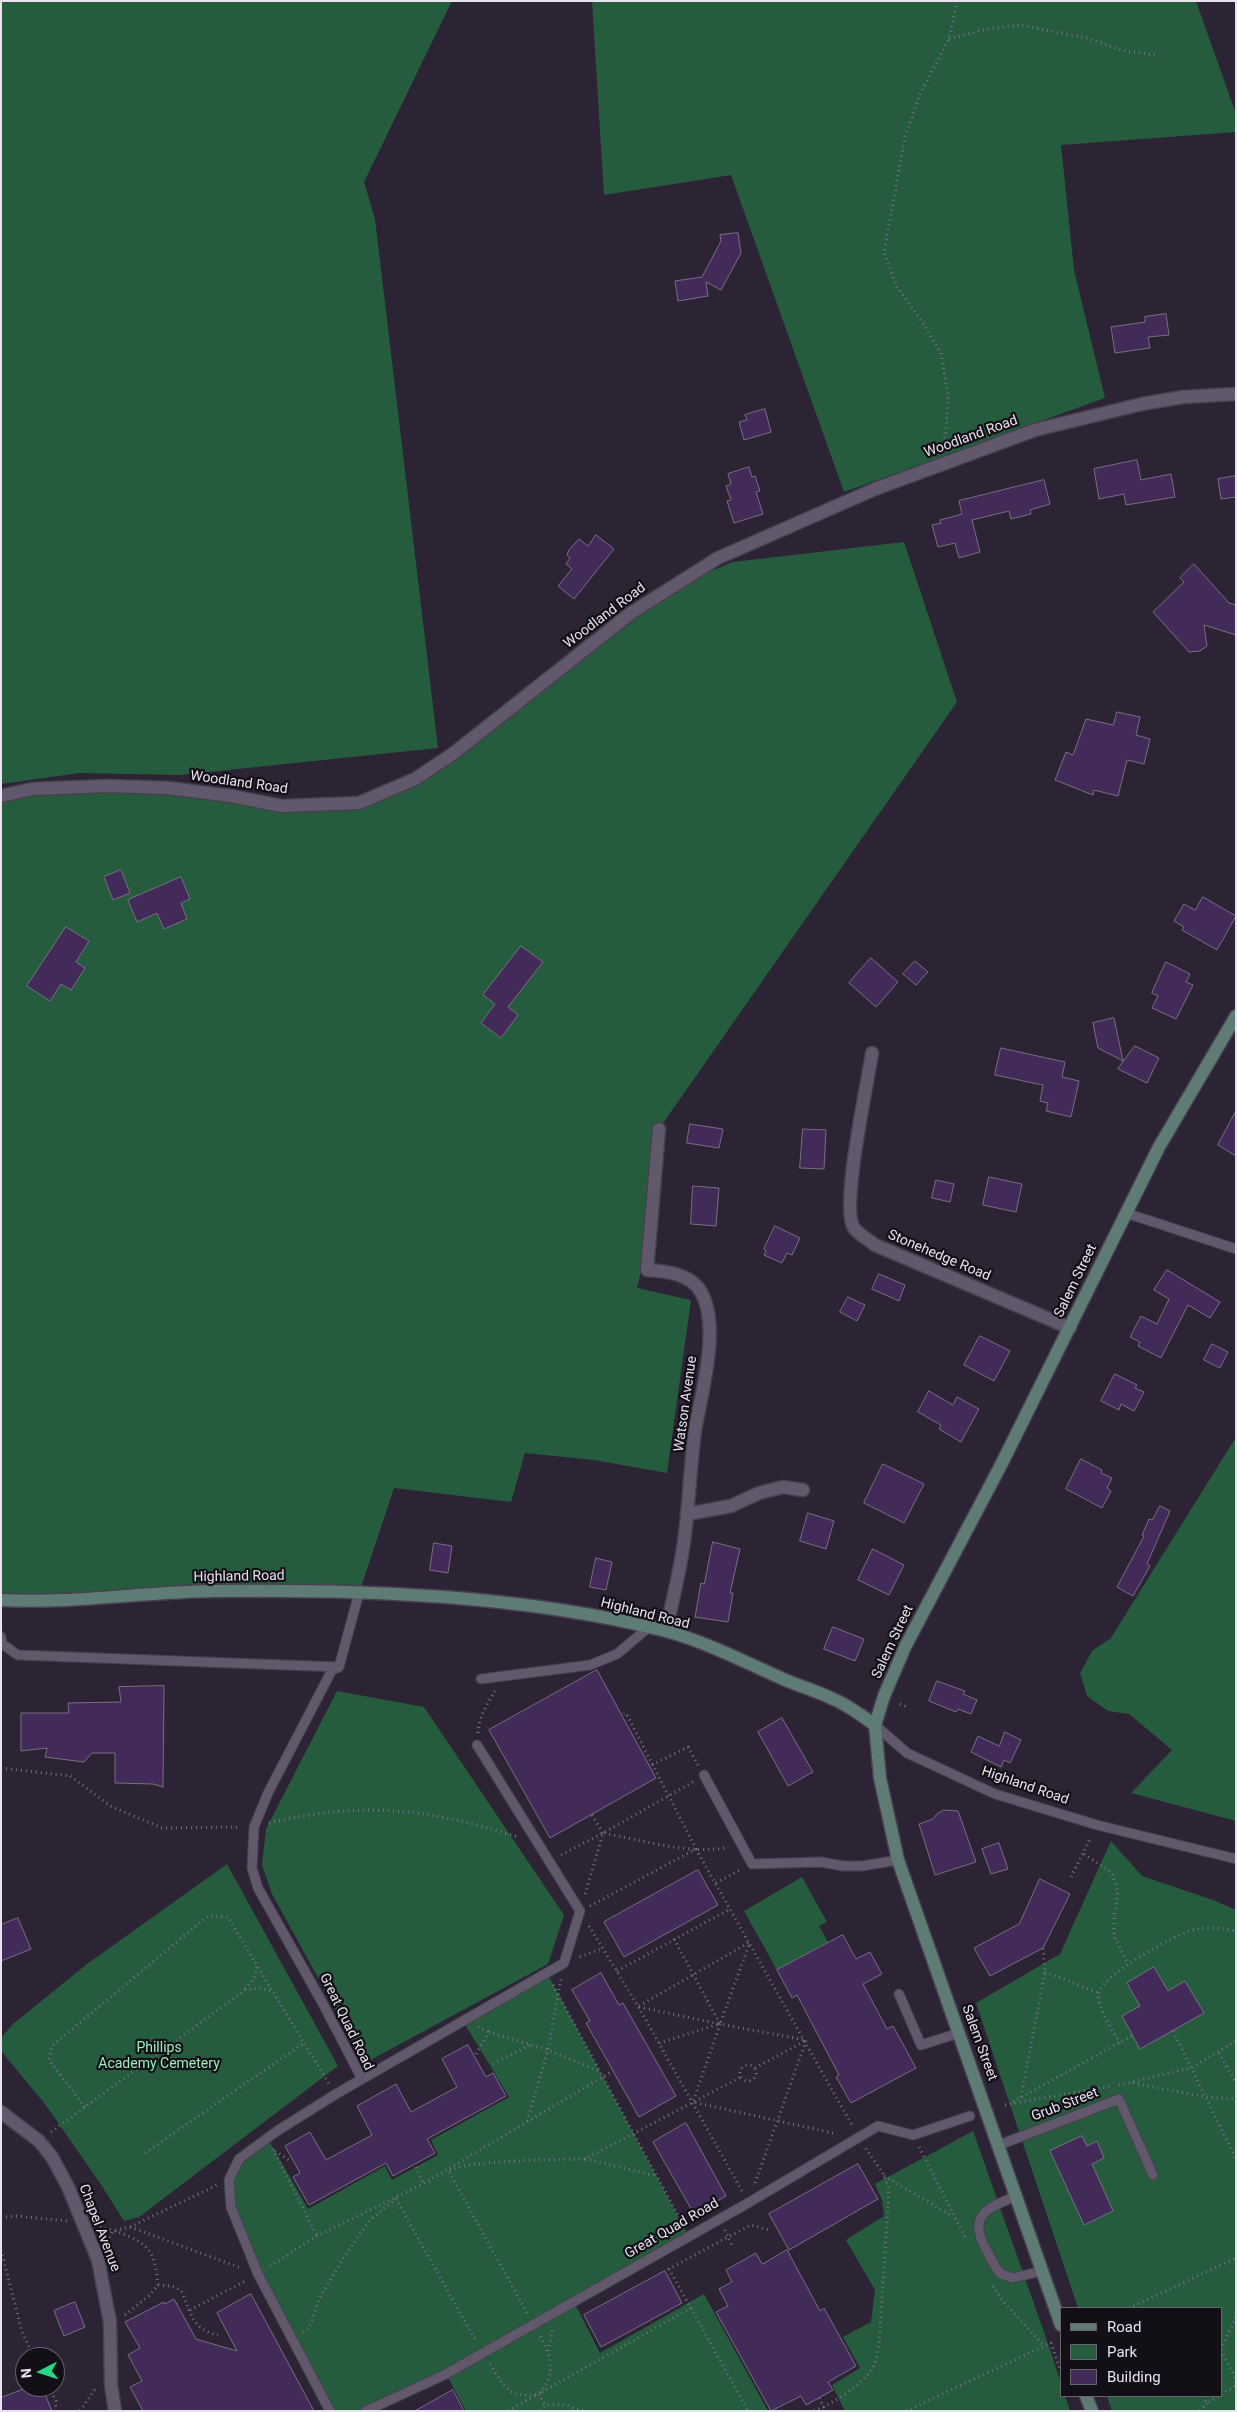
<!DOCTYPE html>
<html>
<head>
<meta charset="utf-8">
<style>
	body { margin:0 }
	#map { position:relative; width:1237px; height:2412px; overflow:hidden; background:#2c2435; font-family:Roboto,sans-serif }
	canvas { display:block }
	.frame { position:absolute; inset:0; border:2px solid #e8e3ee; pointer-events:none }
	.legend { position:absolute; left:1060px; top:2307px; width:162px; height:90px; box-sizing:border-box; background:#130f17; border:1px solid #68646d; margin:0; padding:6px 9px; list-style:none; font-size:15px; color:#e8e3ee }
	.legend li { display:flex; align-items:center; gap:10px; height:25px }
	.legend b { width:25px; border:1px solid #68646d }
	.north { position:absolute; left:15px; top:2347px; width:50px; height:50px; box-sizing:border-box; background:#130f17; border:1px solid #68646d; border-radius:50%; rotate:265deg; font-size:14px; font-weight:700; line-height:20px; text-align:center; color:#e8e3ee }
	.north::after { content:''; display:block; margin:auto; width:18px; height:22px; background:#24d886; clip-path:polygon(50% 0,100% 100%,50% 72%,0 100%) }
</style>
</head>
<body>
<div id="map">
<canvas width="1237" height="2412"></canvas>
<div class="frame"></div>
<ul class="legend">
<li><b style="height:6px;background:#5e7c75"></b>Road</li>
<li><b style="height:14px;background:#255c3e"></b>Park</li>
<li><b style="height:14px;background:#432b59"></b>Building</li>
</ul>
<div class="north">N</div>
</div>
<script>
const c = document.querySelector('canvas').getContext('2d');
c.lineJoin = 'round';
function paint(path, color) { c.fillStyle = color; c.fill(path, 'evenodd'); }
function trace(path, color, width, dash) { c.strokeStyle = color; c.lineWidth = width; c.lineCap = dash ? 'butt' : 'round'; c.setLineDash(dash || []); c.stroke(path); }
function drawText(font, color, halo, rows, align = 'center') {
  c.font = font + ' Roboto,sans-serif'; c.lineWidth = 4.5; c.setLineDash([]); c.textBaseline = 'middle'; c.strokeStyle = halo; c.fillStyle = color; for (const [text, x, y, turn = 0] of rows) {
    c.save(); c.translate(x, y); c.rotate((+turn || 0) * Math.PI / 180); c.textAlign = isNaN(turn) ? turn : align; if (halo) c.strokeText(text, 0, 0); c.fillText(text, 0, 0); c.restore();
  }
}
paint(new Path2D(`
	M1,1H452L364,182L375,219L438,748L180,775L80,773L1,784Z
	M592,1H1196L1236,114V132L1061,145L1074,270L1105,398L844,492L731,175L604,195Z
	M904,542L957,702L659,1129L650,1234L637,1288L691,1300L667,1473L594,1460L525,1453L511,1502L394,1488L359,1593L1,1600V797L86,786L168,788L282,806L359,803L415,779L663,591L733,562Z
	M1236,1437V1821L1131,1793L1172,1750L1129,1714L1108,1711L1087,1696L1080,1673L1092,1651L1111,1638Z
	M337,1691L424,1707L564,1915L548,1964L365,2063L272,1894L262,1865L266,1829Z
	M1111,1841L1142,1876L1213,1900L1236,1910V2411H1112L1107,2396H1221V2308H1078L976,2003L1060,1954Z
	M227,1864L338,2066L139,2217L124,2221L102,2186L45,2104L1,2051V2038L13,2024L87,1964Z
	M802,1877L827,1922L819,1926L828,1942L777,1970L744,1911Z
	M547,1973L688,2235L574,2302L600,2353L704,2294L768,2411H466L446,2374L366,2411H330C309,2371 219,2216 229,2179C235,2159 252,2150 268,2139L308,2209L385,2166L392,2180L438,2155L431,2140L509,2097L463,2021Z
	M973,2131L1045,2335L1061,2383V2396H1065L1070,2411H845L832,2385L860,2368L843,2337L871,2322L875,2290L846,2240L884,2216L882,2200L875,2184Z`), '#255c3e');
const building = new Path2D(`
	M738,233L741,253L721,290L706,282L708,296L678,301L675,281L702,277L721,241L720,235Z
	M1166,314L1169,335L1148,337L1150,348L1115,353L1111,327L1145,322V317Z
	M765,409L771,432L744,440L739,422L747,420L745,415Z
	M1137,460L1141,480L1171,474L1175,497L1126,505L1124,494L1099,499L1094,469Z
	M749,467L752,477L755,476L760,491L756,492L763,514L734,523L727,501L731,500L726,486L731,484L728,474Z
	M1236,476V497L1221,499L1218,479Z
	M1044,480L1050,504L1030,510L1031,514L1011,519L1009,511L972,520L980,552L959,558L955,543L938,547L932,525L941,523L940,520L962,514L959,501Z
	M596,535L614,549L574,599L558,586L572,569L566,564L570,558L567,555L569,550L579,539L588,546Z
	M1194,564L1229,603L1236,605V635L1204,625L1207,646L1200,651L1189,652L1153,612L1184,582L1180,578Z
	M1117,712L1140,717L1136,735L1150,739L1144,764L1127,760L1118,796L1094,790L1093,795L1055,780L1066,752L1073,755L1086,719L1113,725Z
	M121,870L130,893L113,900L104,877Z
	M181,877L190,899L181,903L187,919L164,929L157,913L137,922L128,900Z
	M1203,897L1236,916L1217,950L1182,930L1184,927L1174,921L1184,904L1195,910Z
	M66,927L89,941L76,962L85,968L71,990L61,984L50,1001L27,986Z
	M521,946L543,962L508,1007L518,1015L501,1038L481,1023L495,1004L483,995Z
	M871,958L898,982L876,1007L849,983Z
	M915,961L928,972L916,985L903,974Z
	M1166,962L1190,974L1186,982L1193,985L1176,1019L1152,1008L1158,996L1152,993Z
	M1114,1018L1123,1061L1098,1048L1093,1023Z
	M1135,1046L1159,1058L1147,1083L1118,1069Z
	M1001,1048L1065,1062L1062,1077L1079,1081L1071,1117L1046,1111L1048,1103L1040,1101L1043,1085L995,1075Z
	M1236,1111V1156L1218,1145Z
	M690,1124L723,1129L719,1148L687,1143Z
	M803,1129L826,1130L824,1169L800,1168Z
	M989,1177L1022,1184L1016,1212L983,1205Z
	M936,1180L954,1184L950,1202L932,1198Z
	M693,1186L719,1188L716,1226L691,1224Z
	M775,1226L800,1238L792,1255L787,1253L782,1263L764,1255L766,1251L764,1249Z
	M1167,1270L1220,1302L1210,1318L1188,1305L1161,1358L1138,1346L1140,1342L1130,1337L1141,1316L1157,1324L1169,1299L1154,1290Z
	M879,1274L905,1285L899,1301L872,1289Z
	M848,1297L865,1305L857,1321L840,1312Z
	M980,1336L1010,1351L994,1381L964,1365Z
	M1212,1344L1228,1352L1220,1368L1204,1360Z
	M1115,1374L1137,1385L1135,1388L1144,1392L1134,1411L1121,1404L1119,1410L1101,1401Z
	M929,1391L953,1405L957,1397L979,1409L961,1442L939,1429L941,1425L918,1412Z
	M1081,1459L1102,1470L1101,1473L1112,1478L1107,1488L1111,1491L1102,1508L1066,1489Z
	M883,1464L924,1484L904,1523L864,1503Z
	M1160,1506L1170,1511L1147,1564L1150,1566L1133,1596L1117,1587L1144,1536L1142,1535L1149,1519L1152,1520Z
	M808,1513L834,1521L826,1549L800,1541Z
	M713,1542L740,1549L730,1593H733L728,1622L695,1617L701,1583L704,1584Z
	M434,1543L452,1546L448,1573L430,1570Z
	M873,1549L904,1565L889,1595L858,1580Z
	M596,1558L612,1562L606,1590L590,1587Z
	M833,1627L864,1639L855,1661L824,1649Z
	M597,1670L656,1778L550,1838L489,1730Z
	M937,1681L965,1691L963,1694L977,1700L971,1714L958,1709L956,1712L929,1701Z
	M164,1686L163,1787L153,1784L115,1783V1753H92L84,1762L45,1757L47,1748L21,1751V1713H69L68,1703L121,1702L119,1687Z
	M782,1718L813,1772L788,1786L758,1732Z
	M1005,1732L1021,1740L1010,1763L1004,1760L1001,1767L971,1752L978,1736L999,1746Z
	M944,1810L958,1811L976,1862L935,1875L919,1824L933,1819L936,1815Z
	M999,1843L1008,1869L991,1874L982,1849Z
	M698,1870L718,1905L624,1957L604,1922Z
	M1040,1879L1070,1894L1043,1948L990,1976L974,1948L1019,1924Z
	M18,1918L31,1949L1,1961V1925Z
	M843,1935L856,1959L870,1952L882,1974L863,1984L887,2029L893,2026L916,2068L851,2103L836,2077L839,2075L797,1995L792,1998L777,1970Z
	M1154,1967L1168,1991L1185,1981L1204,2013L1140,2049L1122,2016L1140,2006L1127,1983Z
	M601,1973L619,2005L623,2003L676,2096L639,2117L586,2023L590,2021L572,1990Z
	M468,2045L486,2077L493,2073L506,2096L427,2139L435,2153L393,2176L386,2163L309,2205L293,2177L300,2173L285,2146L310,2132L326,2160L372,2135L357,2106L396,2084L411,2112L457,2087L442,2059Z
	M686,2123L726,2196L694,2214L653,2142Z
	M1082,2136L1087,2146L1097,2141L1104,2158L1092,2164L1113,2211L1084,2225L1050,2151Z
	M858,2164L878,2199L789,2250L769,2214Z
	M787,2250L820,2311L824,2308L856,2366L828,2382L833,2390L806,2405L801,2396L771,2411L716,2312L728,2306L719,2289L732,2282L726,2270L756,2253L762,2264Z
	M665,2271L682,2303L601,2347L584,2315Z
	M251,2294L314,2411H143L130,2387L142,2381L128,2355L140,2348L125,2322L164,2302L165,2304L174,2299L196,2339L237,2351L217,2313Z
	M75,2302L85,2327L64,2336L54,2311Z
	M29,2387H42L52,2411H1V2398Z
	M453,2390L464,2411H415Z`);
paint(building, '#432b59');
trace(building, '#786f83', 1);
const lane = new Path2D(`
	M1126,1213L1236,1249
	M359,1593L339,1667L332,1670L268,1793L254,1827L252,1868L258,1888L322,2002L362,2079
	M1,1637L2,1644L18,1655L339,1667
	M481,1679L590,1665L617,1654L648,1628
	M875,1725L907,1753L995,1794L1097,1825L1236,1859
	M704,1775L752,1864L821,1862L843,1866H862L898,1860
	M899,1994L921,2045L959,2033
	M999,2145L1119,2099L1153,2175
	M1016,2196C985,2209 967,2216 987,2251C991,2259 995,2268 1001,2274L1013,2278L1042,2271
	M330,2411L258,2274L231,2207L229,2180L239,2159L277,2131L336,2094L564,1963L580,1911L477,1745
	M366,2411L446,2374L748,2203L878,2126L913,2135L970,2116`);
const street = new Path2D(`
	M1,796L32,789L108,786L168,788L231,796L282,806L359,803L415,779L454,753L631,613L718,558L875,489L1035,430L1142,404L1183,397L1236,394
	M872,1053C868,1082 840,1208 854,1228C858,1234 869,1240 875,1245L1070,1328
	M659,1129L647,1270C666,1271 691,1274 701,1292C721,1327 701,1394 695,1431C690,1468 689,1505 684,1542C680,1572 672,1602 666,1631
	M687,1514L731,1506L759,1493L783,1487L803,1490
	M1,2112L39,2141L52,2157L68,2187L98,2260L110,2322L111,2384L115,2411`);
const secondary = new Path2D(`
	M1,1600C72,1604 142,1592 213,1591C359,1589 525,1595 666,1631C706,1642 745,1662 783,1679C799,1686 817,1691 833,1699C848,1705 862,1716 875,1725
	M1061,2325L898,1860L880,1778L875,1725L884,1696L905,1647L1001,1465L1159,1147L1236,1016
	M1086,2396L1092,2411`);
trace(lane, '#48404e', 11);
trace(street, '#48404e', 15);
trace(secondary, '#48404e', 15);
trace(new Path2D(`
	M949,39L983,30L1020,25L1087,38L1121,50L1155,55
	M942,448L946,432L948,396L941,353L923,323L897,287L884,253L905,137L920,94L949,39L957,1
	M900,1704L907,1707
	M478,1733C479,1717 487,1704 495,1691
	M652,1765L688,1747L698,1765
	M1,1768L70,1776L110,1806L162,1828L241,1827
	M693,1782L603,1833C637,1839 695,1856 728,1847
	M592,1815L603,1833
	M269,1823C363,1801 426,1808 518,1837
	M696,1849L853,2127
	M1084,1854L1112,1873L1118,1893L1114,1916V1936L1128,1964
	M561,1855L603,1833L585,1895
	M1071,1877L1091,1837
	M716,1883L742,1869
	M590,1906L696,1849L626,1713L624,1714
	M589,1926L638,2006L742,2191
	M674,1939L720,2024L805,2040
	M580,1957L603,1948
	M617,1971L730,1909
	M1045,1972L1099,1993
	M553,1985L684,2226
	M245,1989L254,1979L257,1966
	M639,2006L750,1942
	M639,2007L720,2024L750,1942
	M720,2024L693,2102L837,2134
	M478,2027L489,2032
	M1173,2031L1236,2159
	M659,2043L719,2024
	M1120,2043C1113,2030 1096,2008 1099,1993C1102,1975 1178,1932 1197,1929C1210,1927 1223,1928 1236,1931
	M1219,2053L1236,2083
	M476,2054L489,2032L548,2050L601,2072
	M493,2064L530,2045
	M740 2073a8 8 0 1 1 16 0a8 8 0 1 1-16 0Z
	M755,2068L805,2041
	M1133,2083L1205,2097L1236,2099
	M1119,2085L1191,2068L1236,2041
	M1021,2097L1045,1972L1043,1948
	M1013,2102L1133,2035
	M1005,2105L1110,2086
	M85,2107L49,2060L52,2046L208,1916L228,1917L272,1991
	M527,2121L548,2050L561,1979
	M51,2132L245,1990L260,1988L273,1992L329,2084
	M919,2147L966,2239
	M273,2149L317,2236
	M275,2151L289,2160
	M145,2153L304,2043
	M585,2159L657,2176
	M416,2167L423,2184
	M884,2176L952,2216
	M755,2183L806,2041
	M1,2217L17,2216L67,2221
	M100,2227C116,2231 147,2239 153,2258C156,2266 157,2276 158,2285L150,2295L125,2315
	M130,2227L241,2268
	M725,2230L728,2237L751,2225L769,2230
	M107,2242L113,2231L130,2227L217,2185
	M1,2250L22,2332L34,2357
	M270,2266L317,2236L423,2184L611,2072
	M158,2285L171,2286L181,2290C191,2313 192,2330 218,2335
	M993,2286L1002,2300L1044,2346
	M691,2308L748,2411
	M1129,2308L1236,2258
	M190,2310L247,2280
	M527,2313L448,2170L474,2164L530,2160L585,2159L741,2077
	M303,2332L309,2328L319,2299L344,2257L370,2220L396,2199L476,2341
	M1221,2350L1236,2317
	M1221,2350L1236,2379
	M548,2351L553,2328
	M490,2364C505,2388 508,2399 539,2394C556,2374 552,2358 540,2336
	M49,2387L56,2401L55,2411
	M542,2392L691,2308L669,2269L728,2237L733,2247
	M539,2394L545,2405
	M1221,2394L1236,2386
	M1203,2396L1207,2403L1219,2396
	M819,2398L826,2411
	M80,2411L95,2389
	M508,2411L536,2395
	M541,2411L545,2405H565L583,2411
	M814,2411C831,2405 863,2384 872,2369C876,2363 877,2354 879,2346L889,2189L884,2175L865,2147
	M906,2411L1051,2343L1061,2372
	M1200,2411L1207,2403`), '#77707f', 3, [1, 4]);
trace(lane, '#61596b', 9);
trace(street, '#61596b', 12);
trace(secondary, '#5e7c75', 12);
drawText('14px', '#e8e3ee', '#130f17', [
	["Woodland Road",971,437,-20],
	["Woodland Road",605,616,-37],
	["Woodland Road",239,783,8],
	["Stonehedge Road",939,1256,23],
	["Salem Street",1076,1281,-64],
	["Watson Avenue",686,1404,-82],
	["Highland Road",239,1577,-1],
	["Highland Road",645,1614,14],
	["Salem Street",893,1642,-65],
	["Highland Road",1025,1786,19],
	["Great Quad Road",346,2022,64],
	["Salem Street",979,2043,70],
	["Grub Street",1065,2105,-21],
	["Chapel Avenue",99,2228,69],
	["Great Quad Road",672,2229,-30]
]);
drawText('14px', '#99efba', '#130f17', [
	["Phillips",159,2048],
	["Academy Cemetery",159,2064]
]);
</script>
</body>
</html>
